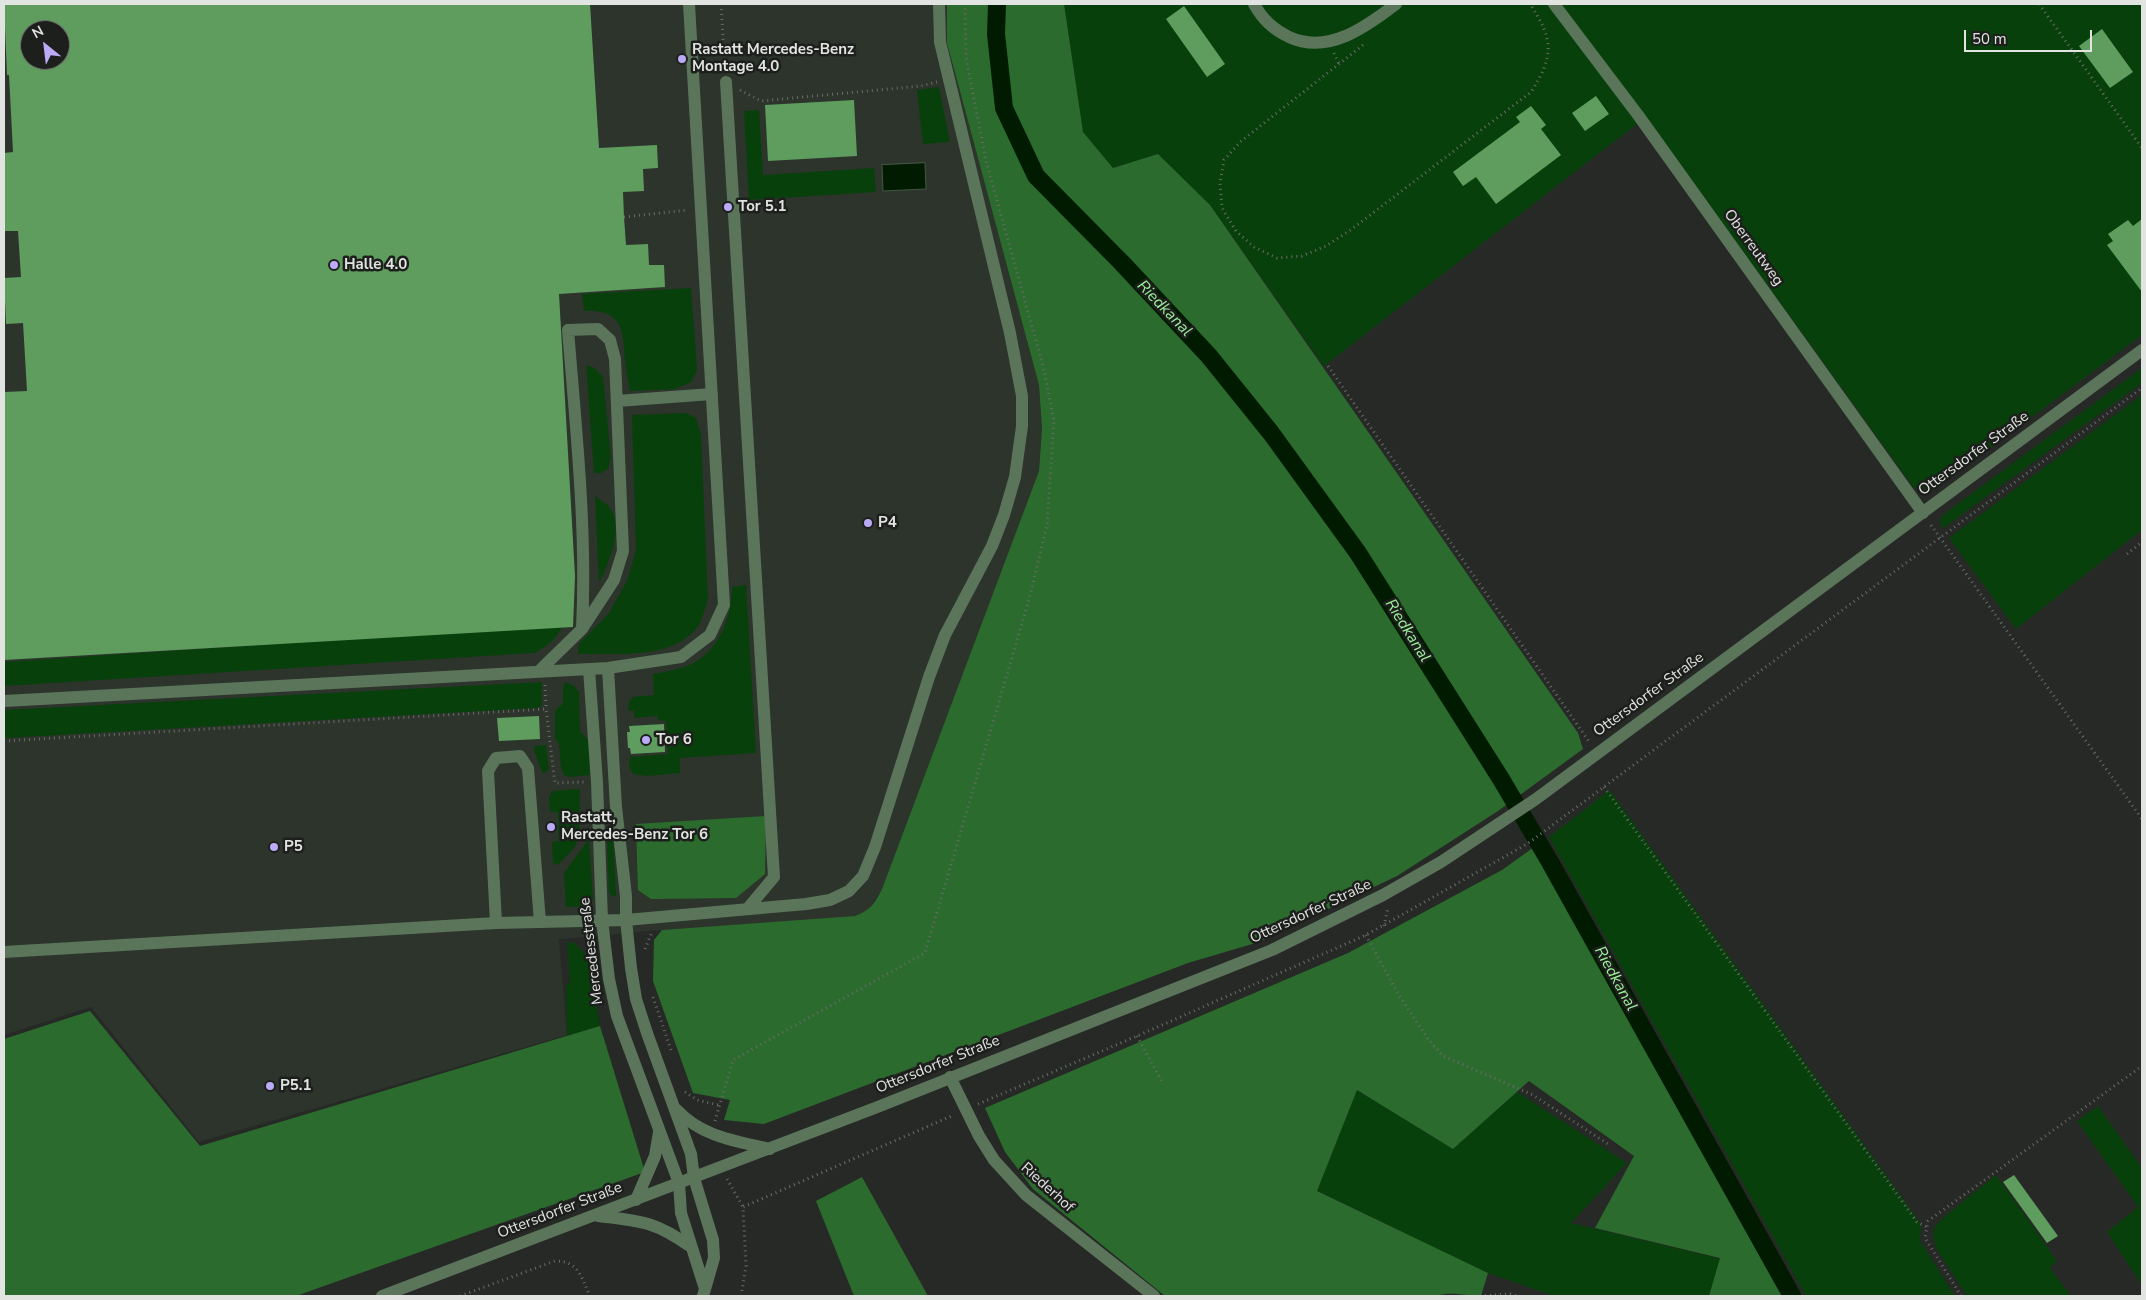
<!DOCTYPE html>
<html>
<head>
<meta charset="utf-8">
<style>
	body { margin:0 }
	#map { position:relative; width:2146px; height:1300px; overflow:hidden; background:#262926; font-family:"Nunito Sans",sans-serif }
	canvas { display:block }
	.frame { position:absolute; inset:0; border:5px solid #e2e4e1; pointer-events:none }
	.north { position:absolute; left:20px; top:20px; width:50px; height:50px; box-sizing:border-box; background:#1c1f1c; border:1px solid #6b6e6b; border-radius:50%; rotate:331deg; font-size:14px; font-weight:700; line-height:20px; text-align:center; color:#e2e4e1 }
	.north::after { content:''; display:block; margin:auto; width:18px; height:22px; background:#bbaaf6; clip-path:polygon(50% 0,100% 100%,50% 72%,0 100%) }
	.scale { position:absolute; left:1964px; top:30px; width:128px; height:22px; box-sizing:border-box; border:2px solid #e2e4e1; border-top:0; padding-left:6px; font-size:15px; line-height:18px; white-space:nowrap; color:#e2e4e1; -webkit-text-stroke:4px #1c1f1c; paint-order:stroke }
</style>
</head>
<body>
<div id="map">
<canvas width="2146" height="1300"></canvas>
<div class="frame"></div>
<div class="north">N</div>
<div class="scale">50 m</div>
</div>
<script>
const c = document.querySelector('canvas').getContext('2d');
c.lineJoin = 'round';
function paint(path, color) { c.fillStyle = color; c.fill(path, 'evenodd'); }
function trace(path, color, width, dash) { c.strokeStyle = color; c.lineWidth = width; c.lineCap = dash ? 'butt' : 'round'; c.setLineDash(dash || []); c.stroke(path); }
function drawText(font, color, halo, rows, align = 'center') {
  c.font = font + ' "Nunito Sans",sans-serif'; c.lineWidth = 5; c.setLineDash([]); c.textBaseline = 'middle'; c.strokeStyle = halo; c.fillStyle = color; for (const [text, x, y, turn = 0] of rows) {
    c.save(); c.translate(x, y); c.rotate((+turn || 0) * Math.PI / 180); c.textAlign = isNaN(turn) ? turn : align; if (halo) c.strokeText(text, 0, 0); c.fillText(text, 0, 0); c.restore();
  }
}
paint(new Path2D(`
	M4,4H947V43L1039,385L1042,429L1039,471L882,889L868,911L855,916L842,918L662,930L559,939L567,1035L199,1142L91,1007L4,1035ZM30,30H60V60H30Z`), '#2c342c');
paint(new Path2D(`
	M1064,4H2142V335L1933,491L1914,488L1646,117L1324,366L1210,205L1158,154L1113,168L1083,132Z
	M939,87L950,142L923,144L917,90Z
	M759,110L763,175L874,168L876,192L749,200L744,111Z
	M691,288L697,370L691,382L675,389L630,391C628,381 626,370 625,360C623,329 622,309 584,311L582,294Z
	M586,365L595,368L603,377L611,458L608,469L601,473H594Z
	M2142,368V383L1942,529L1940,519L1948,511Z
	M2142,395V530L2016,629L1949,538Z
	M686,413L696,418L701,435L708,599C705,607 703,618 699,625C673,661 617,653 578,654L579,644L609,613L628,579L636,549L632,415Z
	M595,496C599,500 607,503 610,508C624,529 609,563 599,583Z
	M746,585L756,753L680,758V773L648,776L633,774L629,767L630,757L668,754L666,721L658,720L657,716L634,718V711L628,710L629,702L633,697L654,695L653,674C664,672 676,670 687,666C718,654 732,618 732,587Z
	M563,625C556,640 548,646 534,653L4,686V662Z
	M542,682V705L537,708L4,738V710Z
	M565,682L574,686L579,692L580,731L588,740L590,775L570,777L564,775L561,767L559,744L555,738V711L563,703V688Z
	M546,745L549,769L543,774L534,750L535,746Z
	M580,789L579,835L575,847L558,865L553,863L552,842L559,841L558,812H550L549,798L552,791Z
	M1610,790L1921,1224L1920,1241L1955,1296H1806L1549,837Z
	M609,835L613,838L616,893V896L613,897L609,892L607,839Z
	M589,839L593,899L587,906L566,907L564,873Z
	M567,942L575,943L586,955L590,965L600,1026L567,1036L566,984L570,983Z
	M1357,1090L1453,1149L1517,1092L1627,1163L1571,1223L1721,1259L1709,1296H1554L1488,1273L1317,1191Z
	M2098,1106L2142,1168V1285L2107,1232L2138,1207L2077,1121Z
	M1996,1175L2057,1261L2050,1268L2071,1296H1967L1936,1248L1933,1234L1935,1226L1944,1217Z`), '#08400c');
paint(new Path2D(`
	M947,4H1064L1083,132L1113,168L1158,154L1210,205L1578,733L1583,749L1498,811L1397,876L1259,942L1188,963L764,1124L724,1120L730,1100L693,1093L653,981L654,940L662,930L855,916C871,910 874,904 882,889L1039,471L1042,429L1039,385L947,43Z
	M766,816L765,874L736,898L651,899L638,890L636,824Z
	M1534,847L1784,1296H1709L1720,1258L1595,1228L1634,1156L1529,1081L1453,1149L1357,1090L1317,1191L1488,1273L1481,1296C1463,1296 1453,1291 1435,1296H1165L1033,1189L1005,1152L985,1108L1348,953L1502,870Z
	M90,1011L200,1146L600,1026L645,1172L296,1296H4V1039Z
	M862,1177L928,1296H854L816,1201Z`), '#2c6b2e');
const water = new Path2D(`
	M925,163L926,189L883,191L882,165Z`);
paint(water, '#001b00');
trace(water, '#445744', 1);
trace(new Path2D(`
	M997,4L996,34L1004,108L1036,176L1122,263L1209,356L1271,433L1358,553L1501,779L1550,862L1792,1296`), '#001b00', 18);
paint(new Path2D(`
	M4,4H590L599,148L657,145L658,168L643,169L644,191L623,192L624,217L626,245L648,244L649,265H664L665,287L559,294L575,576L573,627L4,660V392L27,391L23,323L6,324L4,278L21,277L18,231H4V153L13,152L9,75H7ZM30,30H60V60H30Z
	M1184,6L1225,64L1207,77L1166,19Z
	M2102,29L2133,72L2110,88L2079,46Z
	M1596,96L1609,114L1585,131L1572,113Z
	M854,100L857,156L768,161L765,105Z
	M1531,106L1546,125L1541,129L1561,155L1496,204L1476,177L1463,186L1453,172L1520,122L1516,117Z
	M2142,219V292L2107,245L2113,241L2108,234L2128,220L2133,226Z
	M539,716L540,739L499,741L497,718Z
	M664,724L665,752L631,754L630,748H628L627,732H630L629,726Z
	M2014,1175L2058,1236L2047,1243L2003,1182Z`), '#5e9d5e');
trace(new Path2D(`
	M721,4L725,69
	M2039,4L2142,148
	M1363,45L1240,142L1224,160L1220,183L1222,208L1236,231L1254,247L1277,258L1302,256L1326,246L1352,229L1531,92C1554,56 1554,40 1530,4
	M1334,53L1339,64
	M740,90L761,101L921,86L937,82
	M624,217L688,210
	M1328,366L1590,743
	M1931,525L2142,819
	M2127,554L2142,542
	M545,685L546,709
	M4,741L546,709L555,783L584,782
	M1604,787L1917,1222L1927,1227
	M1384,926L1388,908
	M1366,935L1397,992L1428,1039L1443,1056L1533,1095L1611,1146
	M645,949L652,932
	M653,997L671,1050
	M1137,1036L1162,1082
	M685,1092L697,1100L718,1105
	M978,1104L1137,1036L1366,935L1527,844L2142,388
	M715,1121L733,1060L925,953L1028,603L1047,525L1054,421L1044,370L986,161L966,58L965,4
	M727,1179L743,1207
	M460,1296L555,1261C579,1261 581,1277 590,1296
	M741,1296L746,1266L743,1207L954,1115
	M1480,1296L1510,1294L1517,1296
	M1961,1296L1925,1238L1928,1221L2142,1066`), '#696c69', 3, [1, 4]);
trace(new Path2D(`
	M1254,4C1263,20 1273,29 1289,37C1328,55 1366,27 1396,4
	M1554,4L1638,115L1923,513
	M726,82L774,877L748,908
	M617,401L712,394
	M608,668L616,807L626,896V920L631,968L636,999L647,1033L691,1154L694,1178L713,1240L714,1258L703,1296
	M589,669L597,782L602,920L609,979L617,1016L679,1183L681,1213L705,1289
	M538,672L582,629C587,529 576,430 568,330L598,329L610,340L615,359L623,551L614,580L582,629
	M4,701L608,668L681,657L710,635L724,605L689,4
	M496,923L488,771L496,758L520,756L528,768L540,922
	M4,952L496,923L626,920L806,904L830,900L849,891L863,876L875,847L929,677L945,635L992,546L1004,515L1015,477L1022,426V396L1010,333L940,42L939,4
	M950,1077L979,1136L994,1160L1026,1195L1154,1296
	M677,1110C702,1137 736,1141 770,1149
	M636,1200L655,1156L659,1132
	M598,1216C641,1221 655,1221 691,1247
	M382,1296L875,1108L1272,950L1383,895L1441,862L1536,799L2142,350`), '#5b755a', 12);
for (const [x, y, r, color] of [
	[682,59,5,"#bbaaf6"],
	[728,207,5,"#bbaaf6"],
	[334,265,5,"#bbaaf6"],
	[868,523,5,"#bbaaf6"],
	[646,740,5,"#bbaaf6"],
	[551,827,5,"#bbaaf6"],
	[274,847,5,"#bbaaf6"],
	[270,1086,5,"#bbaaf6"]
]) { const dot = new Path2D(); dot.arc(x, y, r, 0, 2 * Math.PI); c.fillStyle = color; c.fill(dot); trace(dot, '#1c1f1c', 2); }
drawText('bold 15px', '#e2e4e1', '#1c1f1c', [
	["Rastatt Mercedes-Benz",692,50],
	["Montage 4.0",692,67],
	["Tor 5.1",738,207],
	["Halle 4.0",344,265],
	["P4",878,523],
	["Tor 6",656,740],
	["Rastatt,",561,818],
	["Mercedes-Benz Tor 6",561,835],
	["P5",284,847],
	["P5.1",280,1086]
], 'left');
drawText('15px', '#e2e4e1', '#1c1f1c', [
	["Oberreutweg",1753,248,54],
	["Ottersdorfer Straße",1974,454,-36],
	["Ottersdorfer Straße",1649,695,-36],
	["Ottersdorfer Straße",1311,912,-25],
	["Mercedesstraße",592,951,-97],
	["Ottersdorfer Straße",938,1065,-22],
	["Riederhof",1047,1188,42],
	["Ottersdorfer Straße",560,1211,-21]
]);
drawText('italic 16px', '#9ef39c', '#1c1f1c', [
	["Riedkanal",1164,309,46],
	["Riedkanal",1407,631,58],
	["Riedkanal",1615,979,61]
]);
</script>
</body>
</html>
